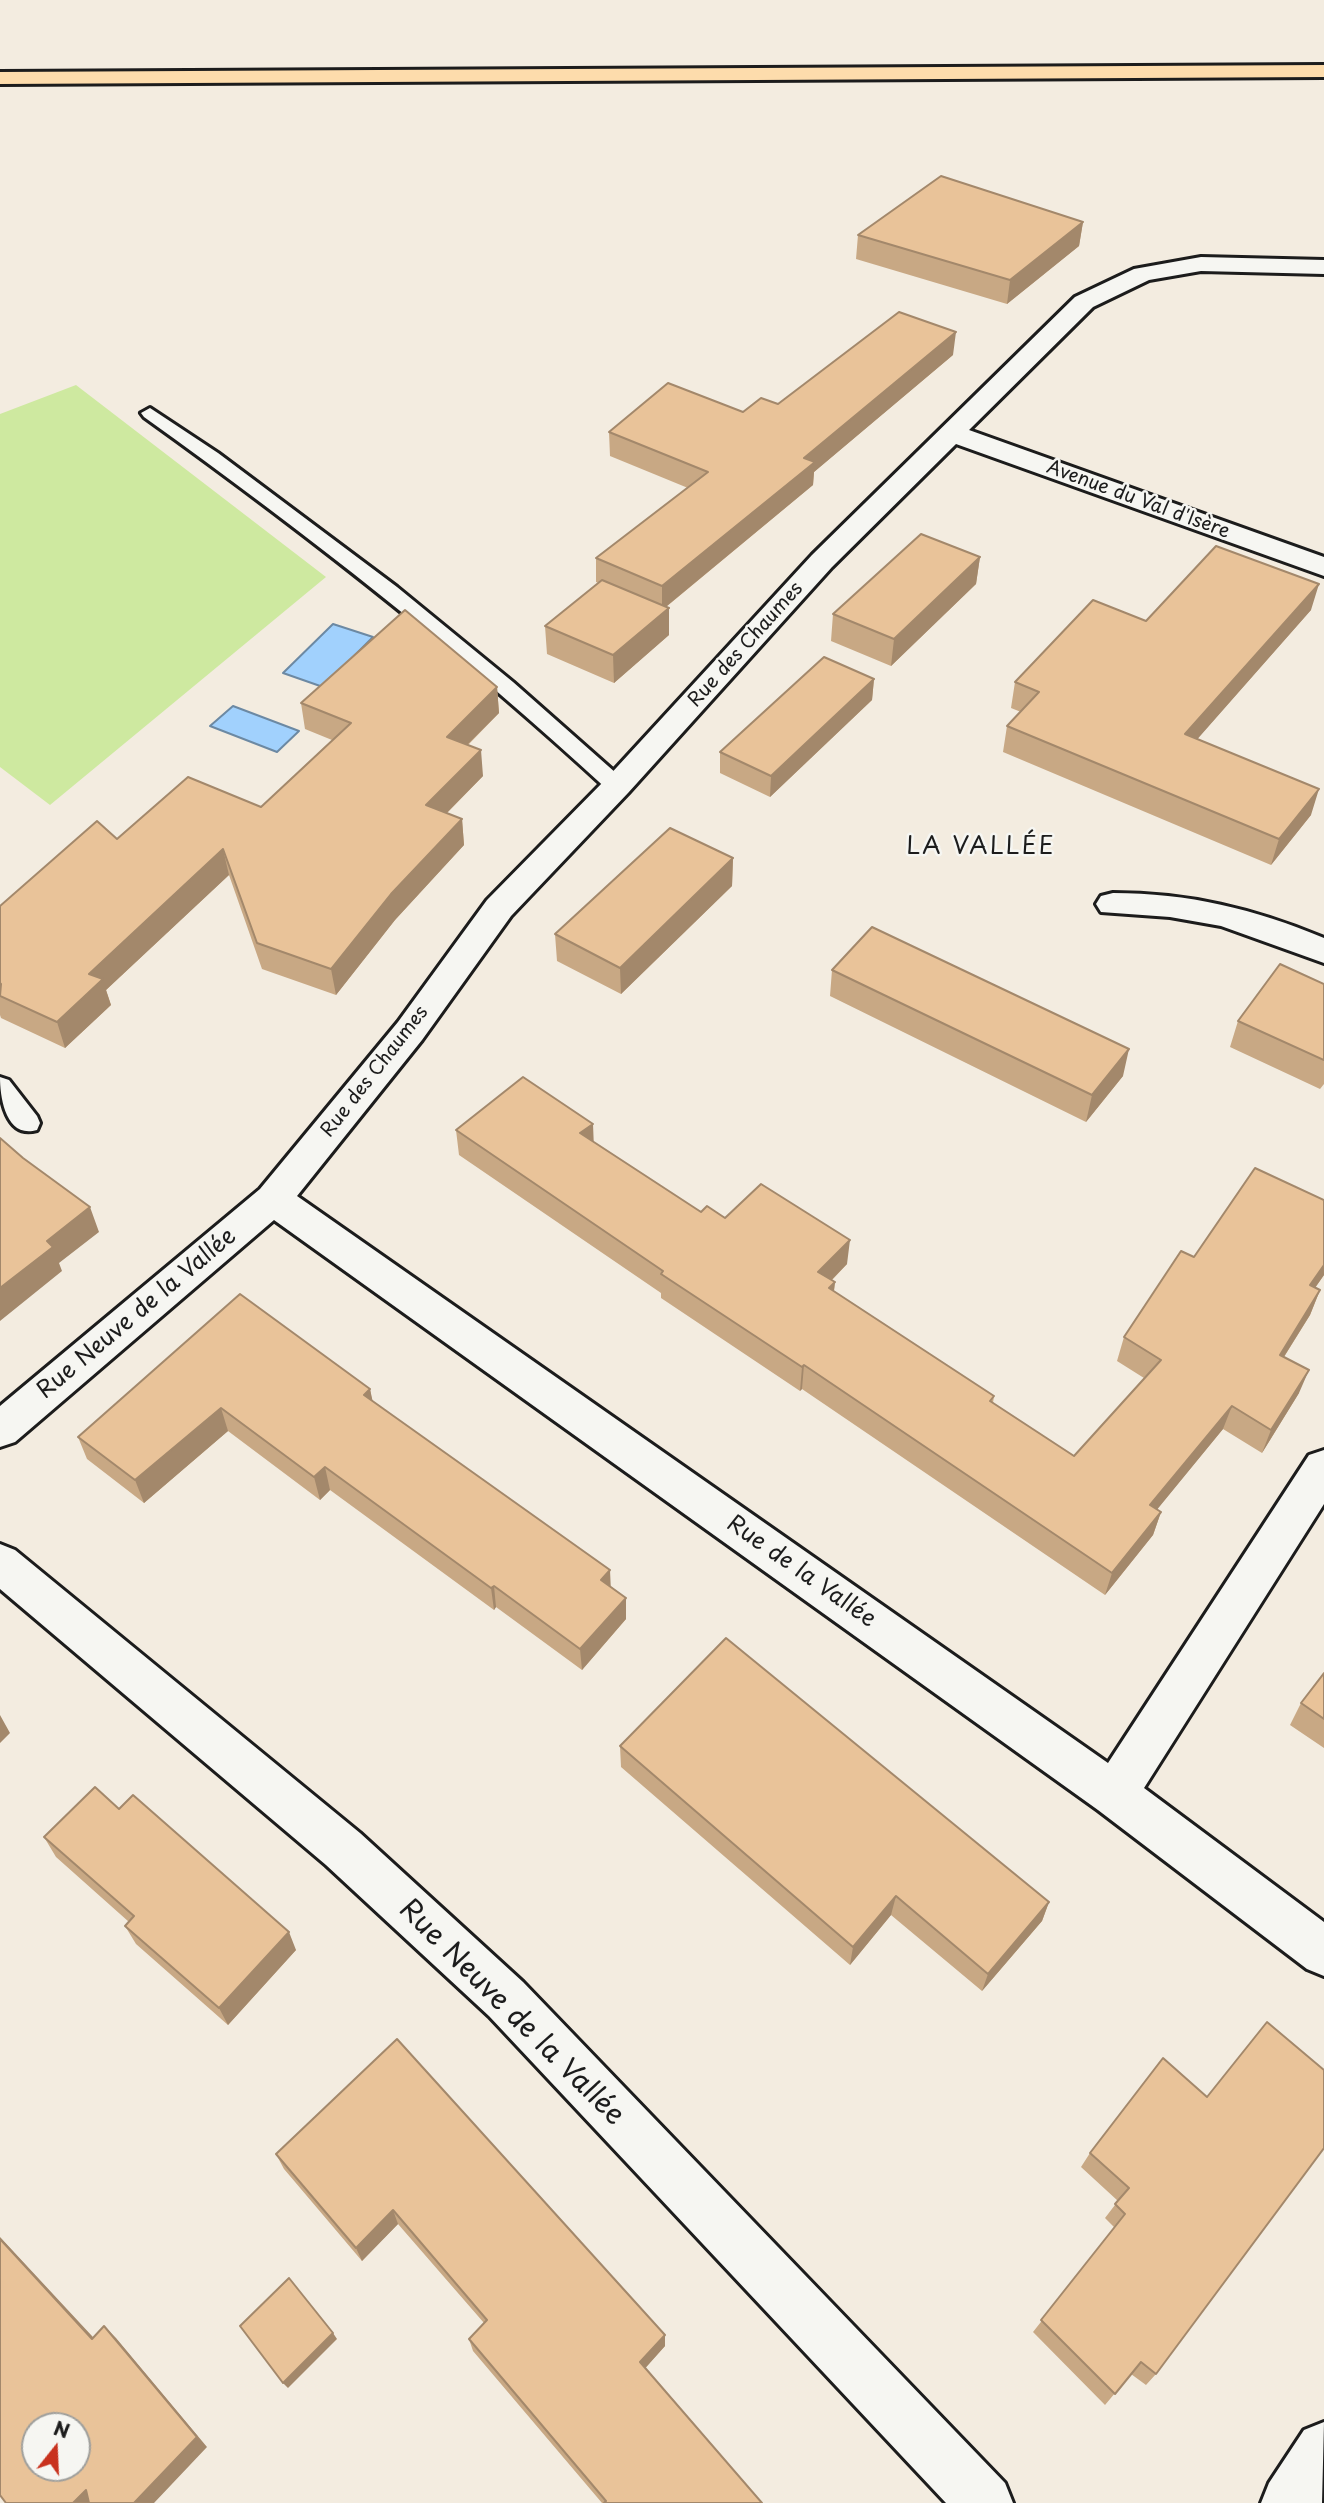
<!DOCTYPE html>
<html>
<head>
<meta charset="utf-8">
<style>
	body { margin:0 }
	#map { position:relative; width:1324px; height:2503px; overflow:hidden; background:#f3ece0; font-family:"Playpen Sans",sans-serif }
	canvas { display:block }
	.north { position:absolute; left:21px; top:2412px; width:70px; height:70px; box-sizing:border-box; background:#f6f6f2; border:2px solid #9f9f9c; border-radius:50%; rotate:18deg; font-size:19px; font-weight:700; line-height:28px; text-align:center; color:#1c1c1c }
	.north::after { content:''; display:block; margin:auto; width:24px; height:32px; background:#c8321e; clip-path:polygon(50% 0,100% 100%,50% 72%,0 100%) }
</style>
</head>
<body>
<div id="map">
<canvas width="1324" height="2503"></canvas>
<div class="north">N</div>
</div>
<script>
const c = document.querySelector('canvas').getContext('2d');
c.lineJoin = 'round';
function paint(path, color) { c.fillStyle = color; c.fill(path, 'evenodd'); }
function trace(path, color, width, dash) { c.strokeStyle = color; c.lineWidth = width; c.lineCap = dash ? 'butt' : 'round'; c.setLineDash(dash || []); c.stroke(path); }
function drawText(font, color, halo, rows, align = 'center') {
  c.font = font + ' "Playpen Sans",sans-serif'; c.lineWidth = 5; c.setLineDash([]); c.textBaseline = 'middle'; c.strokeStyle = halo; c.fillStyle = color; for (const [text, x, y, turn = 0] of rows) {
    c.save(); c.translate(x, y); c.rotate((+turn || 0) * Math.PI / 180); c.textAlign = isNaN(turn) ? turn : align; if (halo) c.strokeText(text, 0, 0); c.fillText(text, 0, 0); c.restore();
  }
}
paint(new Path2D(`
	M76,385L326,577L50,805L0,767V414Z`), '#cee9a0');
const water = new Path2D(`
	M333,624L373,637L323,687L283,673Z
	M233,706L299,731L277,752L210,726Z`);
paint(water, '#a1d1fd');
trace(water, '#6c89a3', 2);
const service = new Path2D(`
	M150,408L218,453L397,587L513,682L625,781L628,786L625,791H609C462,655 306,533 144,417L141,413Z
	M0,1077L9,1080L37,1116L40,1123L37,1130C6,1139 0,1098 0,1077Z`);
const minor = new Path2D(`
	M1201,257L1324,260V274L1201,271L1149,280L1093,307L969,430L1324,557V576L956,444L832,567L628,793L511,916L422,1040L297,1196L1108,1763L1309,1455L1324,1450V1504L1144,1788L1324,1922V1976L1307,1969L1098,1810L274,1220L15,1442L0,1447V1406L260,1189L398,1022L487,900L606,779L812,555L1075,297L1134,269Z
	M1113,893C1188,893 1255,909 1324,938V963L1221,926L1170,917L1101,912L1096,904L1101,896Z
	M0,1544L15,1550L360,1833L523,1982L1005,2483L1013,2503H946L489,2016L326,1865L0,1589Z
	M1324,2422L1322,2503H1261L1269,2483L1304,2430Z`);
const trunk = new Path2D(`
	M1324,65V77L0,84V72Z`);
trace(service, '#1c1c1c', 6);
trace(minor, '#1c1c1c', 6);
trace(trunk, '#1c1c1c', 6);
paint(service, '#f6f6f2');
paint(minor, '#f6f6f2');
paint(trunk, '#fddcac');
paint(new Path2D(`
	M1083,222L1079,246L1007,304L856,259L858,235Z
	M953,355L814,472L813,485L666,607L669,608V635L614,683L547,654L545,626L599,583L596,582V558L688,488L610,456L609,432L743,412L778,404Z
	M980,557L976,584L891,666L831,641L833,614Z
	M1311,610L1197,739L1311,815L1271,865L1003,752L1007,726L1021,712L1011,708L1015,682L1146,621Z
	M874,679L872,700L770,797L720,773V752Z
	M497,687L499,713L468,745L483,776L447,813L462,819L464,845L395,920L336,995L262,969L229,875L106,990L111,1005L65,1048L1,1018L0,1015V906L117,839L261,807L332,740L305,729L301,703Z
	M733,858L732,886L621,994L557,961L555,934Z
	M832,970L1123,1076L1086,1122L830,996Z
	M1324,984V1084L1320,1089L1230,1047L1238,1021Z
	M456,1130L593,1142L701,1212L725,1218L847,1264L832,1280L835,1282L834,1291L994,1396L993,1403L1074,1456L1144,1378L1117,1361L1124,1337L1194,1257L1324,1200V1275L1315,1288L1320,1290L1310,1315L1284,1357L1299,1393L1262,1453L1223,1429L1157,1509L1161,1512L1153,1535L1105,1595L802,1389L800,1391L661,1298V1293L459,1155Z
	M240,1294L370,1389L372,1401L626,1598V1619L582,1670L496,1607L494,1610L330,1490L320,1500L228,1431L144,1503L87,1459L78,1437Z
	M1324,1673V1748L1290,1725L1301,1703Z
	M620,1746L1049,1902L1042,1921L982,1991L891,1915L850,1965L621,1767Z
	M119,1809L296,1950L228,2025L136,1944L125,1926L129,1922L56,1857L44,1837Z
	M1163,2058L1156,2374L1146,2385L1131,2374L1105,2405L1033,2332L1115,2228L1105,2218L1118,2201L1081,2167L1090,2153Z
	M276,2154L665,2335V2346L645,2368L762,2503H602L473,2351L469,2339L484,2323L398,2224L362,2261L284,2169Z`), '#c8a884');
paint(new Path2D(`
	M1083,222L1079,246L1007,304L1010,280Z
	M956,332L953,355L814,472L813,485L662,610V586L804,458Z
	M980,557L976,584L891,666L894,639Z
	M1319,584L1311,610L1179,760L1185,734Z
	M669,608V635L614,683L613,655Z
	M874,679L872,700L770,797L771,776Z
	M497,687L499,713L449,763L447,737Z
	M481,750L483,776L429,831L426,805Z
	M1319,789L1311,815L1271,865L1279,839Z
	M462,819L464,845L395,920L336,995L331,969L391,894Z
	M223,849L229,875L106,990L111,1005L65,1048L57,1022L89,974Z
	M733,858L732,886L621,994L620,968Z
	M1129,1049L1123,1076L1086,1122L1092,1095Z
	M593,1124L594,1149L580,1133Z
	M90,1207L99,1232L59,1263L62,1271L0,1321V1288L47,1241Z
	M850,1240L847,1264L816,1296L818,1272Z
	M1324,1265V1275L1300,1309L1310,1285Z
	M835,1282L832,1306L829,1288Z
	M1320,1290L1310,1315L1270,1379L1280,1355Z
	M804,1365L802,1389L800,1391L802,1367Z
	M1309,1370L1299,1393L1262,1453L1271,1430Z
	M370,1389L375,1412L364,1395Z
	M1232,1406L1223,1429L1142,1528L1150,1505Z
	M221,1408L228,1431L144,1503L135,1480Z
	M325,1467L330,1490L320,1500L314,1477Z
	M1161,1512L1153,1535L1105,1595L1112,1573Z
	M610,1570L611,1592L601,1580Z
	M494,1586L496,1607L494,1610L491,1588Z
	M626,1598V1619L582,1670L580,1649Z
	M0,1715L10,1733L0,1743Z
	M896,1896L891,1915L850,1965L853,1947Z
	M1049,1902L1042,1921L982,1991L988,1974Z
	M289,1932L296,1950L228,2025L219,2008Z
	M393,2210L398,2224L362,2261L356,2248Z
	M0,2237L105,2350L92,2339L0,2239Z
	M104,2326L116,2338L207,2447L154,2503H134Z
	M333,2333L337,2339L288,2388L283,2383Z
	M665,2335V2346L641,2373L640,2362Z
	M86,2490L95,2503H73Z`), '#a3886b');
const building = new Path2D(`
	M941,176L1083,222L1010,280L858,235Z
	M899,312L956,332L804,458L815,462L662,586L596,558L708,472L609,432L668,383L743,412L761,398L778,404Z
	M921,534L980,557L894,639L833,614Z
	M1216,546L1319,584L1185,734L1319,789L1279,839L1007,726L1039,692L1015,682L1093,600L1146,621Z
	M602,580L669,608L613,655L545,626Z
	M405,610L497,687L447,737L481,750L426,805L462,819L391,894L331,969L257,943L223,849L89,974L103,979L57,1022L0,996L1,984L0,983V906L97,821L117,839L188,777L261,807L351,723L301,703Z
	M824,657L874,679L771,776L720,752Z
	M670,828L733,858L620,968L555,934Z
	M872,927L1129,1049L1092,1095L832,970Z
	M1280,964L1324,984V1060L1238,1021Z
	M523,1077L593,1124L580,1133L701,1212L707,1206L725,1218L761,1184L850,1240L818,1272L835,1282L829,1288L994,1396L990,1401L1074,1456L1161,1360L1124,1337L1181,1251L1194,1257L1255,1168L1324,1200V1265L1310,1285L1320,1290L1280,1355L1309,1370L1271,1430L1232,1406L1150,1505L1161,1512L1112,1573L804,1365L802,1367L661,1274L663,1271L456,1130Z
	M0,1138L23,1158L90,1207L47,1241L53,1247L0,1288Z
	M240,1294L370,1389L364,1395L610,1570L601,1580L626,1598L580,1649L494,1586L491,1588L325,1467L314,1477L221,1408L135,1480L78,1437Z
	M726,1638L1049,1902L988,1974L896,1896L853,1947L620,1746Z
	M1324,1673V1719L1301,1703Z
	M95,1787L119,1809L133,1795L289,1932L219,2008L125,1926L134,1916L44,1837Z
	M1267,2022L1324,2070V2148L1156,2374L1141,2362L1115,2394L1041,2320L1125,2214L1115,2204L1129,2188L1090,2153L1163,2058L1207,2097Z
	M397,2039L665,2335L640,2362L762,2503H604L606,2501L469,2339L487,2320L393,2210L356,2248L276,2154Z
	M0,2239L92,2339L104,2326L197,2437L134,2503H89L86,2490L73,2503H6L0,2495ZM35,2426H77V2468H35Z
	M289,2278L333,2333L283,2383L240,2326Z`);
paint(building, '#e9c399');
trace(building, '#a3886b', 2);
drawText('19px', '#1c1c1c', '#f6f6f2', [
	["Avenue du Val d'Isère",1138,500,20],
	["Rue des Chaumes",746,645,-48],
	["Rue des Chaumes",375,1072,-52]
]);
drawText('23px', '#1c1c1c', '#f6f6f2', [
	["Rue Neuve de la Vallée",137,1314,-40],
	["Rue de la Vallée",801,1572,35]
]);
c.letterSpacing = '2px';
drawText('24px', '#1c1c1c', '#f6f6f2', [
	["LA VALLÉE",981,847]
]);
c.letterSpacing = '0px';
drawText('28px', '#1c1c1c', '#f6f6f2', [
	["Rue Neuve de la Vallée",511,2013,45]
]);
</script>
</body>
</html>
